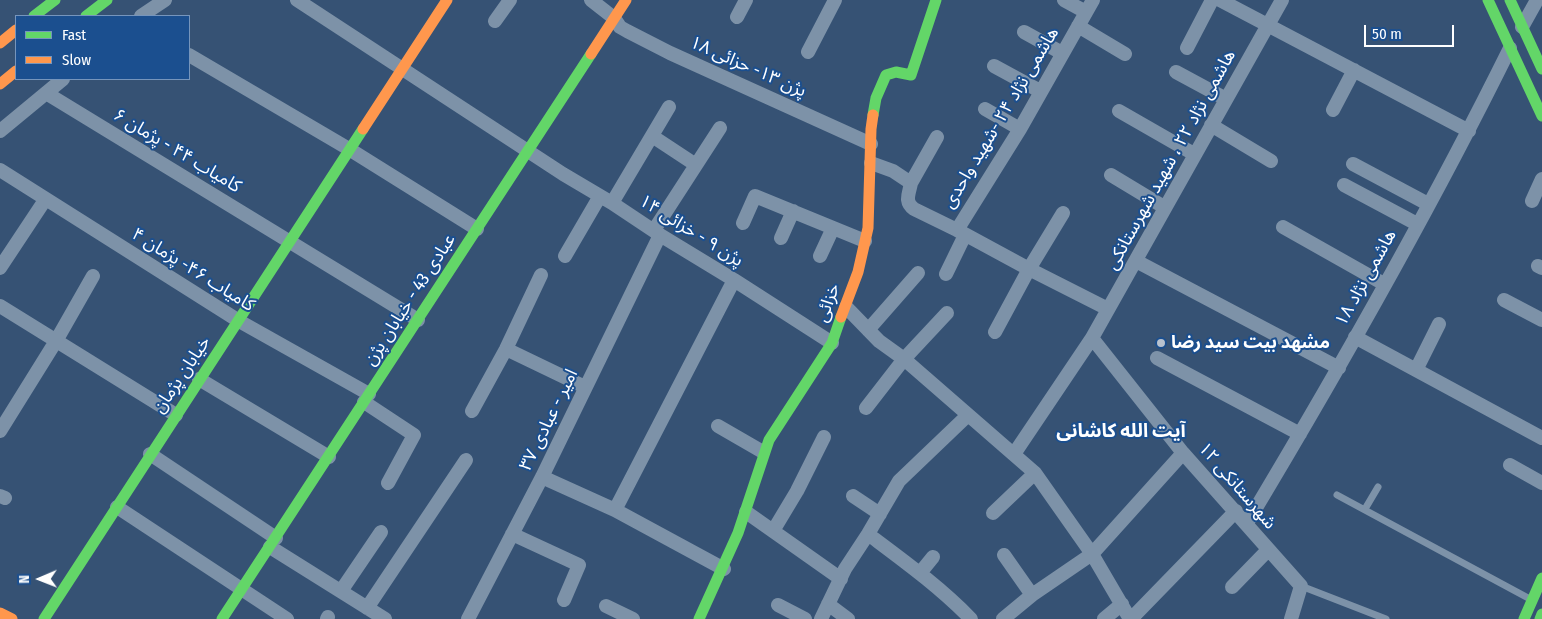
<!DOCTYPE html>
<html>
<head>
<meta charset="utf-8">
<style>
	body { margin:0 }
	#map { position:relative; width:1542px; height:619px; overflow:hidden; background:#365274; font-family:"Fira Sans Condensed",sans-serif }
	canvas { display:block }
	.legend { position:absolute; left:15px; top:15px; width:175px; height:65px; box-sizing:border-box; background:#1b4f8f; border:1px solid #7695bc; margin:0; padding:6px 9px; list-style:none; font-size:15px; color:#fff }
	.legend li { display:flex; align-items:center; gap:10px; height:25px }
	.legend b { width:25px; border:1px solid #7695bc }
	.north { position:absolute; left:15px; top:554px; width:50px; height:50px; -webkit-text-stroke:4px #1b4f8f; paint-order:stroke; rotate:269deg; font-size:14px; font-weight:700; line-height:20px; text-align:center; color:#fff }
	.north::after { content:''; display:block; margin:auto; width:18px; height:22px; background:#fff; clip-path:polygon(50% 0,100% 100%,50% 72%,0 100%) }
	.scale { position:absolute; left:1364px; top:25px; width:90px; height:22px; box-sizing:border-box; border:2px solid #fff; border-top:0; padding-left:6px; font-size:15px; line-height:18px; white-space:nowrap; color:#fff; -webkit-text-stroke:4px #1b4f8f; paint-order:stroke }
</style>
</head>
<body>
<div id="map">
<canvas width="1542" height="619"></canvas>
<ul class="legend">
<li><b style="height:6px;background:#63d668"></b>Fast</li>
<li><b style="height:6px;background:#ff974d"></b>Slow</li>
</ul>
<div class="north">N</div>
<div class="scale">50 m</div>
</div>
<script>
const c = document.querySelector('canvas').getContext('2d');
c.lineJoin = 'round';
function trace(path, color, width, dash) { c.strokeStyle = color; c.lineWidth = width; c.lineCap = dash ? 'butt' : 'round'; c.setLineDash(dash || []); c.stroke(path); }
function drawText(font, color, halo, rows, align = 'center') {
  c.font = font + ' "Fira Sans Condensed","Noto Sans Arabic",sans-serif'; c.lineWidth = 4; c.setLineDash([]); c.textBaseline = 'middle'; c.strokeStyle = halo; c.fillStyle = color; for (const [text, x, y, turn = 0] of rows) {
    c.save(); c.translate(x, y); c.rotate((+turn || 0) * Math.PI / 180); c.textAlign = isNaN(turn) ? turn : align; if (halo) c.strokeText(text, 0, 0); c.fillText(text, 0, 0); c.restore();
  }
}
trace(new Path2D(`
	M1337,495L1530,599
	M1365,509L1378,487
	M1301,586L1386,619`), '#7d92a8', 7);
trace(new Path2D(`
	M297,0L563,174L612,203L660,235L734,280L832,343
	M591,0L614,18L620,27L627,31L670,53L871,144
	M1064,0L1086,12
	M1220,0L1469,131
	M141,16L165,0
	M737,17L746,0
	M495,21L510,0
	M1078,26L1125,54
	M1522,27L1537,0
	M1024,32L1062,53
	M1187,48L1212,0
	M808,52L835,0
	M189,55L349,149L477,229
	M994,66L1040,91
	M1176,72L1226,99
	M46,93L418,320
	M985,109L1020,129
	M1333,110L1354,70
	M1119,111L1194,154
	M1211,125L1271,161
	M0,131L63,79
	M652,136L696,165
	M871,163L893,171L911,183C909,194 904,202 914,209L957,230L1029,269L1108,309
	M1353,164L1428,204
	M0,170L239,321L369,394
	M1111,175L1164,207
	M911,183L937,137
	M1344,185L1417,224
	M1532,201L1542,179
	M612,203L669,107
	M743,223L755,196L865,241
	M1283,227L1384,284
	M654,230L720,128
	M957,230L1020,129L1093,0
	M781,238L793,211
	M565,256L600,196
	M820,256L833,228
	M1136,261L1339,368
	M1538,266L1542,268
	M0,268L45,200
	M946,274L965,235
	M1504,300L1542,320
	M0,306L176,415
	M846,307L879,341L904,359L1035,473L1092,554L1130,619
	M868,330L918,273
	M995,332L1029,269L1063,213
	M1355,337L1542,438
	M1092,338L1183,453L1301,586L1291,619
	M506,349L585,387
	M1157,358L1300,434
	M1416,370L1439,324
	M199,379L329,457
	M364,402L414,435L388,483
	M866,408L904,359L947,313
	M472,411L506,349L541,275
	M718,426L763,452
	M0,431L56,341L93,276
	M150,454L276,538
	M1014,454L1092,338L1282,0
	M1510,465L1542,483
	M542,477L615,510L724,569
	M0,496L5,498
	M853,496L880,514
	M117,507L287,619
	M615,510L734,280
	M746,512L841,579
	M993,513L1035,473
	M1247,523C1340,368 1430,210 1510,48
	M773,531L797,491L824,437
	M512,534L579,565L564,600
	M868,534C904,561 940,587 971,619
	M270,547L385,619
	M1004,555L1032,595
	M920,573L933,557
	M1232,587L1268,550
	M341,591L381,532
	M828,604L848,619
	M778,605L805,619
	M606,606L633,619
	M367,608L466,460
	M327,619L328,617
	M468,619L542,477L660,235
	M821,619L845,569L868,534L899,481L968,415
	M1003,619L1032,595L1092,554L1183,453
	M1104,619L1122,604
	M1131,619L1236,511`), '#7d92a8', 14);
trace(new Path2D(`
	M1488,0L1542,116
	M1510,0L1542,69
	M34,16L55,0
	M86,16L107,0
	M873,115L876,98L886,75L896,72L911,75L936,0
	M44,619L363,129
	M222,619L591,54
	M699,619L738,533L769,440L832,343L841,317
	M1524,619L1542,578
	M1540,619L1542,614`), '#63d668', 11);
trace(new Path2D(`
	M0,43L16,30
	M591,54L626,0
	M0,84L16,71
	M363,129L447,0
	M841,317L858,272L868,228L871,129L873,115
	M0,613L12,619`), '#ff974d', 11);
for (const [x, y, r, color] of [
	[1161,343,5,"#b9c2ce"]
]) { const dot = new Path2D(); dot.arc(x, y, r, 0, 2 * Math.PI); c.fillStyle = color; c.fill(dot); trace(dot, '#1b4f8f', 2); }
drawText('18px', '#fff', '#1b4f8f', [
	["پژن ۱۳- حزائی ۱۸",748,67,24],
	["هاشمی نژاد ۲۴ -شهید واحدی",1001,118,-59],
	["کامیاب ۴۴ - پژمان ۶",177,151,31],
	["هاشمی نژاد ۲۲ ، شهید شهرستانکی",1171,160,-61],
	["پژن ۹ - خزائی ۱۴",691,231,32],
	["کامیاب ۴۶- پژمان ۴",193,270,32],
	["هاشمی نژاد ۱۸",1366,278,-61],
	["عبادی 43 - خیابان پژن",410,300,-57],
	["خزائی",828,303,-70],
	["خیابان پژمان",182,375,-56],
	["امیر - عبادی ۳۷",549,420,-64],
	["شهرستانکی ۱۲",1237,486,49]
]);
drawText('bold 18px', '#fff', '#1b4f8f', [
	["مشهد بيت سيد رضا",1171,343]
], 'left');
drawText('bold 19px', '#fff', '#1b4f8f', [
	["آیت الله کاشانی",1121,432]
]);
</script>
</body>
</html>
